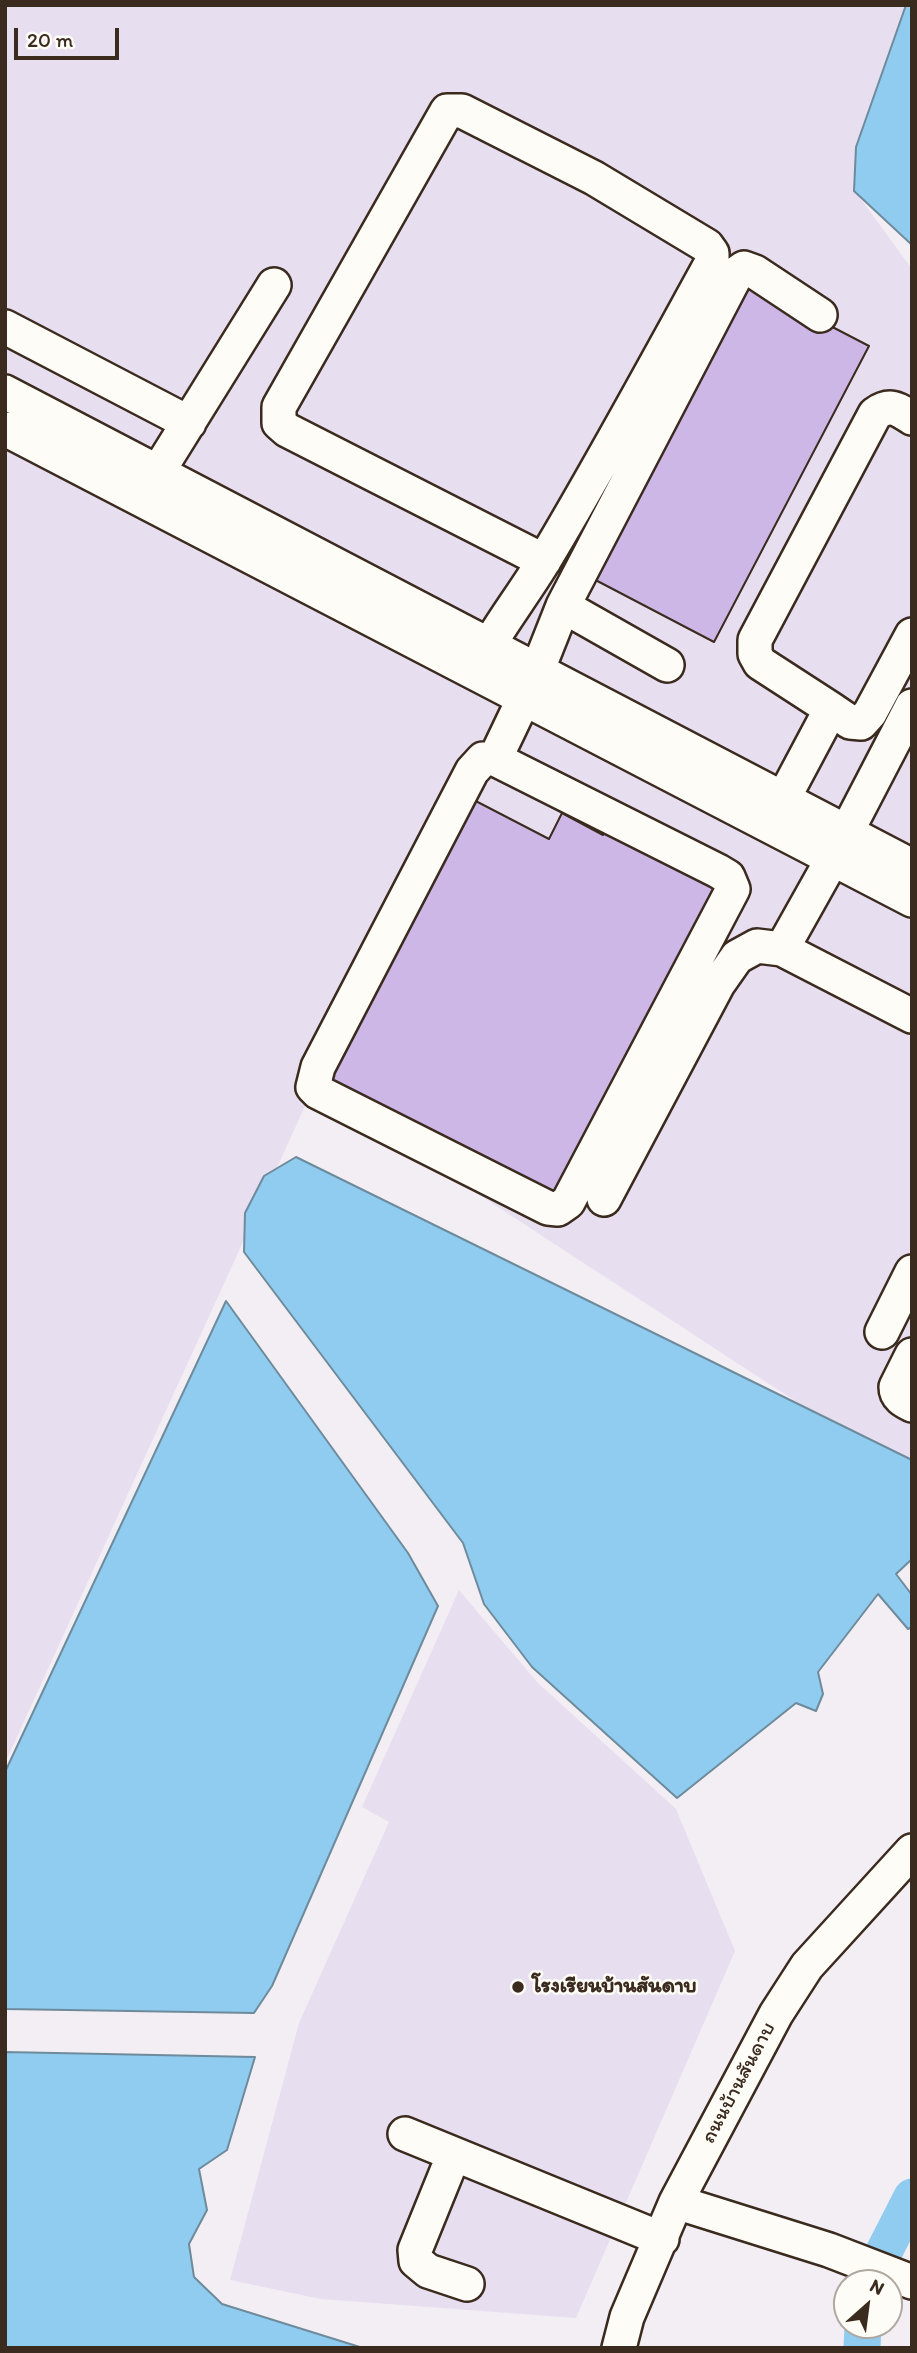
<!DOCTYPE html>
<html>
<head>
<meta charset="utf-8">
<style>
	body { margin:0 }
	#map { position:relative; width:917px; height:2353px; overflow:hidden; background:#f3eef4; font-family:Itim,sans-serif }
	canvas { display:block }
	.frame { position:absolute; inset:0; border:7px solid #3b2a1e; pointer-events:none }
	.north { position:absolute; left:833px; top:2269px; width:70px; height:70px; box-sizing:border-box; background:#fdfcf7; border:2px solid #afa8a0; border-radius:50%; rotate:28deg; font-size:19px; font-weight:700; line-height:28px; text-align:center; color:#3b2a1e }
	.north::after { content:''; display:block; margin:auto; width:24px; height:32px; background:#3b2a1e; clip-path:polygon(50% 0,100% 100%,50% 72%,0 100%) }
	.scale { position:absolute; left:14px; top:28px; width:105px; height:32px; box-sizing:border-box; border:4px solid #3b2a1e; border-top:0; padding-left:9px; font-size:21px; line-height:24px; white-space:nowrap; color:#3b2a1e; -webkit-text-stroke:5px #fdfcf7; paint-order:stroke }
</style>
</head>
<body>
<div id="map">
<canvas width="917" height="2353"></canvas>
<div class="frame"></div>
<div class="north">N</div>
<div class="scale">20 m</div>
</div>
<script>
const c = document.querySelector('canvas').getContext('2d');
c.lineJoin = 'round';
function paint(path, color) { c.fillStyle = color; c.fill(path, 'evenodd'); }
function trace(path, color, width, dash) { c.strokeStyle = color; c.lineWidth = width; c.lineCap = dash ? 'butt' : 'round'; c.setLineDash(dash || []); c.stroke(path); }
function drawText(font, color, halo, rows, align = 'center') {
  c.font = font + ' Itim,"Playpen Sans Thai",sans-serif'; c.lineWidth = 5; c.setLineDash([]); c.textBaseline = 'middle'; c.strokeStyle = halo; c.fillStyle = color; for (const [text, x, y, turn = 0] of rows) {
    c.save(); c.translate(x, y); c.rotate((+turn || 0) * Math.PI / 180); c.textAlign = isNaN(turn) ? turn : align; if (halo) c.strokeText(text, 0, 0); c.fillText(text, 0, 0); c.restore();
  }
}
paint(new Path2D(`
	M5,5H912L855,191L912,269V1477L438,1168L306,1104L5,1763Z
	M459,1590L537,1682L676,1809L735,1951L576,2318L321,2299L230,2280L299,2023L389,1822L362,1807Z`), '#e7def0');
const water = new Path2D(`
	M906,5H912V245L854,191L856,147Z
	M296,1157L912,1460V1559L896,1574L912,1595V1627L908,1629L878,1594L818,1672L823,1694L816,1711L796,1703L677,1798L532,1667L484,1604L463,1543L244,1252L245,1213L264,1176Z
	M226,1301L408,1553L438,1606L272,1986L254,2013L5,2009V1772Z
	M5,2052L255,2057L227,2150L199,2169L207,2210L189,2244L194,2277L222,2304L363,2348H5Z`);
paint(water, '#90cbf0');
trace(water, '#6e8b9c', 2);
trace(new Path2D(`
	M868,2283L912,2197
	M862,2348L863,2325`), '#90cbf0', 37);
const building = new Path2D(`
	M738,278L869,346L714,642L584,574Z
	M468,797L549,839L562,813L603,835L611,820L723,878L555,1203L320,1082Z`);
paint(building, '#ccb7e7');
trace(building, '#3b2a1e', 2);
const minor = new Path2D(`
	M5,327L189,423
	M5,392L912,866
	M5,429L912,900
	M146,491L274,285
	M563,606L667,665
	M474,671C494,632 522,597 545,559C603,462 657,362 712,262V253L707,246L594,178L462,111H447L279,407V423L287,430L544,561
	M831,709L850,722L861,723L870,713L912,635
	M483,759H495L718,871L728,877L733,889L568,1202L558,1209L548,1208L318,1092L313,1087L318,1067L472,771Z
	M495,759L538,669L563,606L737,273L744,268L755,272L820,315
	M773,818L831,709L760,663L755,654V640L875,414C890,403 898,409 912,418
	M782,949L833,858L912,706
	M604,1199L718,984L737,957L757,946L782,949L912,1016
	M882,1332L912,1272
	M912,1355L896,1387C896,1397 904,1401 912,1405
	M405,2134L662,2239
	M454,2154L415,2250L416,2261L428,2271L467,2284
	M676,2202L829,2250L912,2282
	M619,2348L627,2317L676,2202L776,2014L807,1966L912,1851`);
trace(minor, '#3b2a1e', 38);
trace(minor, '#fdfcf7', 33);
for (const [x, y, r, color] of [
	[518,1987,7,"#3b2a1e"]
]) { const dot = new Path2D(); dot.arc(x, y, r, 0, 2 * Math.PI); c.fillStyle = color; c.fill(dot); trace(dot, '#fdfcf7', 2.5); }
drawText('bold 21px', '#3b2a1e', '#fdfcf7', [
	["โรงเรียนบ้านสันดาบ",532,1987]
], 'left');
drawText('21px', '#3b2a1e', '#fdfcf7', [
	["ถนนบ้านสันดาบ",739,2083,-62]
]);
</script>
</body>
</html>
